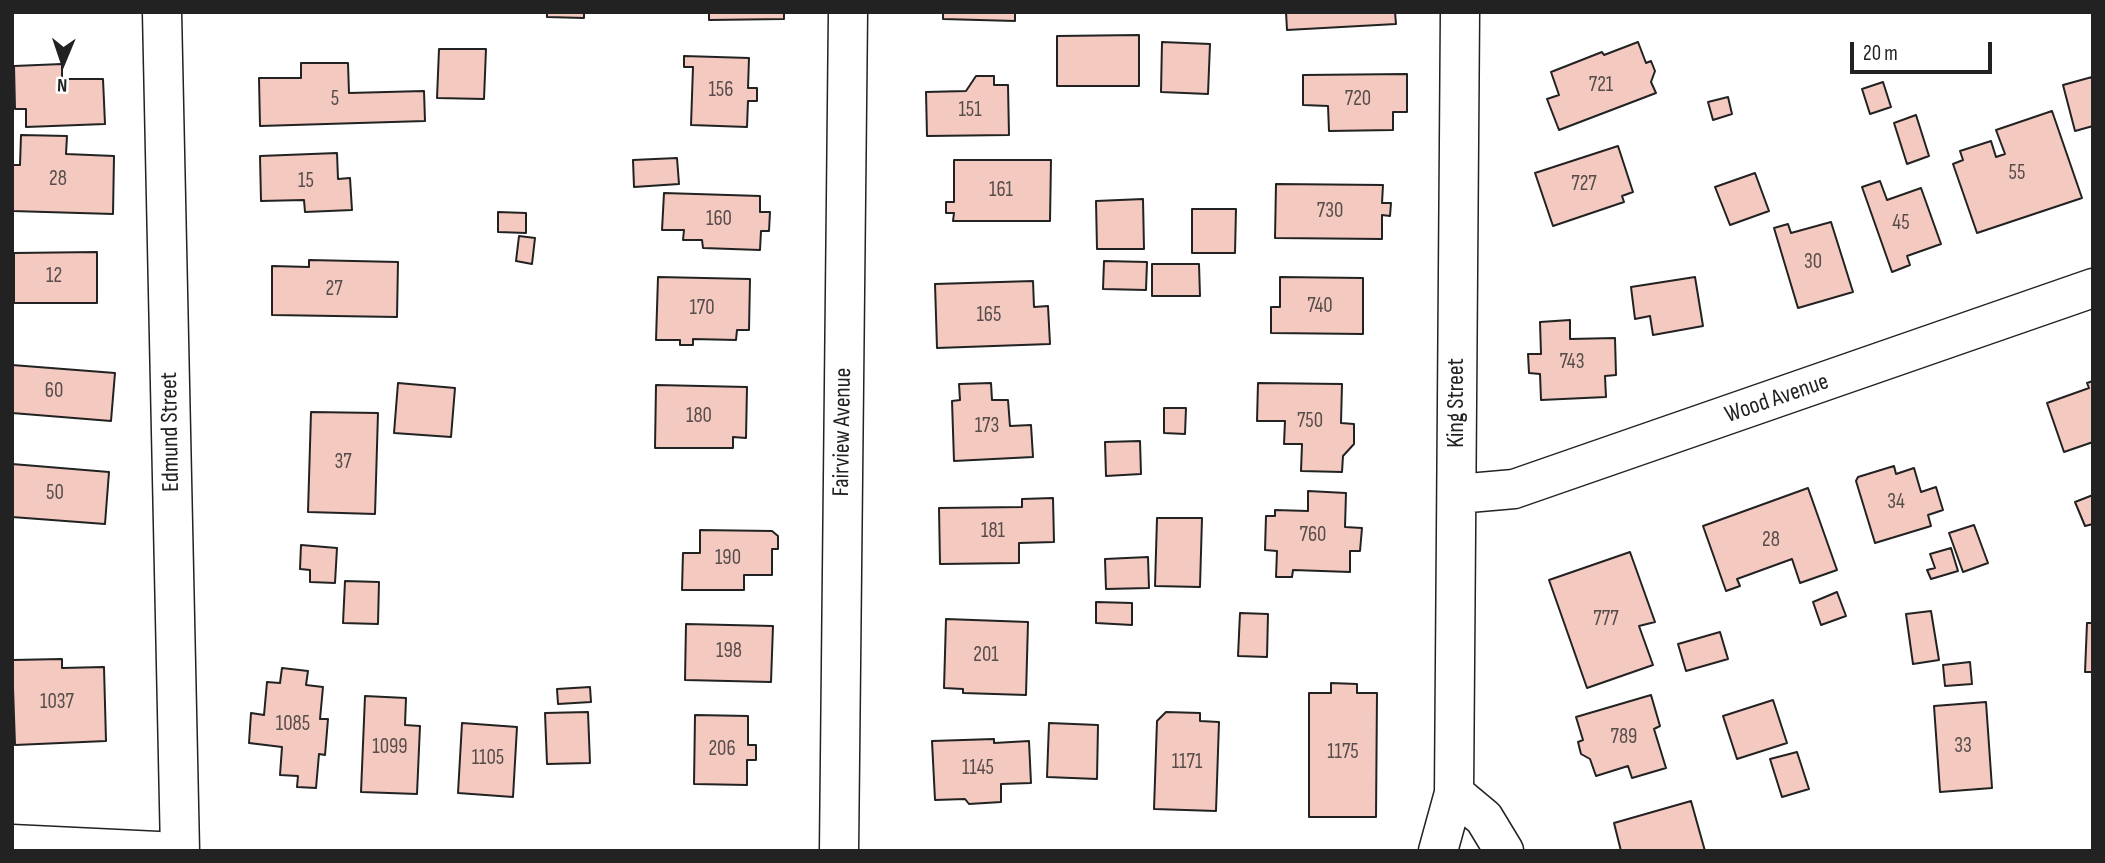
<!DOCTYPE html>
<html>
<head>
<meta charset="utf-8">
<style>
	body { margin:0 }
	#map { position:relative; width:2105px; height:863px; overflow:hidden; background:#fff; font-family:"Sofia Sans Condensed",sans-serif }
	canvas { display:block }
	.frame { position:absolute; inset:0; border:14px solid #222; pointer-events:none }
	.north { position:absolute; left:28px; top:28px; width:70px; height:70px; -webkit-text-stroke:5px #fff; paint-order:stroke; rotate:182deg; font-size:19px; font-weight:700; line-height:28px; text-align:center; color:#222 }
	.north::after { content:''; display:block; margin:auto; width:24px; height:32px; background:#222; clip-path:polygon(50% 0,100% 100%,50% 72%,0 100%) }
	.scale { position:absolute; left:1850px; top:42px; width:142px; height:32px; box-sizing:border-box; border:4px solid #222; border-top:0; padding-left:9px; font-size:21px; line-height:24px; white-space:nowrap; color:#222; -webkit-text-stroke:5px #fff; paint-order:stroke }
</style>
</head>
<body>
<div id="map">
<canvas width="2105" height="863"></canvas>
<div class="frame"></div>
<div class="north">N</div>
<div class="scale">20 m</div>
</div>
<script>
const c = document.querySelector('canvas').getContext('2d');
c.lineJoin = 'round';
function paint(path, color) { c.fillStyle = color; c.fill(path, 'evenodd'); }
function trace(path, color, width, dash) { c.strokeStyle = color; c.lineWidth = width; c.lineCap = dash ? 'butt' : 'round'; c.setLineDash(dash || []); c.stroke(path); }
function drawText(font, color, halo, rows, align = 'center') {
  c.font = font + ' "Sofia Sans Condensed",sans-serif'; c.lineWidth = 5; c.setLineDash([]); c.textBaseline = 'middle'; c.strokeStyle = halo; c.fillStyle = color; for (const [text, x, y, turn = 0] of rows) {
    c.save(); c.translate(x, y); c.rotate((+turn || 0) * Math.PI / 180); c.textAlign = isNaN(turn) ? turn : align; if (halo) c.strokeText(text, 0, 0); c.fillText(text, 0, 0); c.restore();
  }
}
const building = new Path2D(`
	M547,12H584V18L547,17Z
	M709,12H784V19L709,20Z
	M943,12H1015V21L943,19Z
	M1286,12H1395L1396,24L1287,30Z
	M1139,35V86H1057V36Z
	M1162,42L1210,44L1208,94L1161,92Z
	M1638,42L1646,63L1651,61L1655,71L1651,82L1656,93L1559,130L1547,99L1559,95L1551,72L1602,52L1604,55Z
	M439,49H486L484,99L437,98Z
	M684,56L749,58L748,88H757V101H748L747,127L691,125L693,67H684Z
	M301,63H348L349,93L424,91L425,121L260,126L259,78H301Z
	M62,64V79H103L105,124L26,127V109H15L14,66Z
	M1407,74V112H1393V130L1329,131L1328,106L1303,105V75Z
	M976,76H994V85H1008L1009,135L927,136L926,92L966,91Z
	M2092,77L2093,126L2075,131L2063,85Z
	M1883,82L1891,107L1870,114L1862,89Z
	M1728,97L1732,114L1713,120L1708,102Z
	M2052,111L2082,198L1977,233L1953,164L1963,160L1960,151L1991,141L1996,157L2005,154L1996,130Z
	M1916,115L1929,156L1907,164L1894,123Z
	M21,135L67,136L66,154L114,156L113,214L12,211V165H20Z
	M1618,146L1633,192L1622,196L1624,202L1553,226L1535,173Z
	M337,153L338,179L350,178L352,210L305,212L304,200L261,201L260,156Z
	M677,158L679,184L634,187L633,160Z
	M954,160H1051L1050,221H953L954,213H946V202H954Z
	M1755,173L1769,211L1730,225L1715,187Z
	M1880,181L1887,200L1921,188L1941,244L1907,256L1910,265L1892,272L1862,187Z
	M1276,184L1383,185L1382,203H1391L1390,216L1382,215V239L1275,238Z
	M664,193L760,196V212H770L769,231H761L760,250L703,248L702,240H683L684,230H662Z
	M1143,199L1144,249H1097L1096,201Z
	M1192,209H1236L1235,253H1192Z
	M498,212L526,213V233L498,232Z
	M1831,222L1853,292L1798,308L1774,228L1788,224L1791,233Z
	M519,236L535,238L532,264L516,261Z
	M97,252V303H14V253Z
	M309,260L398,262L397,317L272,315V266L309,267Z
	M1104,261L1147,262L1146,290L1103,289Z
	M1152,264H1199L1200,296H1152Z
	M658,277L750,279L749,330H737L736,340L693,339V345H680V340H656Z
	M1280,277L1363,278V334L1271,333V307H1280Z
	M1695,277L1703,326L1653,335L1650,316L1635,319L1631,287Z
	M1033,281L1034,307L1048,306L1050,344L937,348L935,284Z
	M1570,320V339L1615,338L1616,375L1605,376L1606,397L1541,400L1540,374L1529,373L1528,354H1541L1540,322Z
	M12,365L115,373L111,421L12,413Z
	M2093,381V442L2064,452L2047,403L2089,388L2087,383Z
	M398,383L455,388L451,437L394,433Z
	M991,383L992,400H1008L1010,426L1031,425L1033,457L954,461L952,401L960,400L959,384Z
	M1258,383L1342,384L1341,423L1354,424V444L1343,456L1342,472L1301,471L1302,444H1284L1285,421H1257Z
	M656,385L747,387L746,438L733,437V448H655Z
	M1164,408H1186L1185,434L1164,433Z
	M311,412L378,413L375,514L308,512Z
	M1140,441L1141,474L1106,476L1105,442Z
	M12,464L109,472L105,524L12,517Z
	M1894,466L1896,474L1914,468L1921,492L1936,487L1943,510L1928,515L1931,526L1875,543L1856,481L1858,477Z
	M1808,488L1837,570L1800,583L1792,559L1737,579L1740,586L1726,591L1703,526Z
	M1308,491L1346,493L1345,527L1362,528L1360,551H1350V572L1293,570L1292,577H1276L1277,551L1265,550L1266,516H1275V510L1308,511Z
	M2093,495V524L2085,526L2075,502Z
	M1053,498L1054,542L1019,543V563L940,564L939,508L1022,507V499Z
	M1157,518H1202L1200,587L1155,586Z
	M1974,525L1988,563L1963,572L1949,533Z
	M700,530L772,531L778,536V549H772V575H744V590H682L683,553H700Z
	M301,545L337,548L335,583L310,582V570L300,569Z
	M1951,548L1958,571L1931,579L1927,570L1935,568L1930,554Z
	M1630,552L1655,622L1639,626L1653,665L1587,688L1549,580Z
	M1148,557L1149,588L1106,589L1105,559Z
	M345,581L379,582L378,624L343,623Z
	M1837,592L1846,616L1821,625L1813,602Z
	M1096,602L1132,603V625L1096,623Z
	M1931,611L1939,660L1913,664L1906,614Z
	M1240,613L1268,614L1267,657L1238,656Z
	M946,619L1028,622L1026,695L963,693V689L944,688Z
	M2087,623H2093V672H2085Z
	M686,624L773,626L771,682L685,680Z
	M1720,632L1728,659L1686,671L1678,644Z
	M62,659V668L104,667L106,741L15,745L12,660Z
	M1970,662L1972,684L1945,686L1943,665Z
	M282,668L308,671L306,685L323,687L320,719H328L325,755L319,754L316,788L297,787L298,776L280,775L282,747L249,743L251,713L264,715L267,682L280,683Z
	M1331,683L1357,684V693H1377L1376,817H1309V693H1331Z
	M590,687L591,702L558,704L557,689Z
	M1651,695L1660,726L1654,729L1666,768L1632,778L1628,766L1596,776L1590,759L1581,754L1578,742L1583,740L1576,717Z
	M365,696L406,698L405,725L420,726L417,794L361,792Z
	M1773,700L1787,743L1737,759L1723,716Z
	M1986,702L1992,788L1940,792L1934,706Z
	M588,712L590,763L547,764L545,713Z
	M1166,712L1200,713V721L1219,722L1216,811L1154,809L1157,721Z
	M695,715L748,716V745H756V760H747V785L694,784Z
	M462,723L517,727L513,797L458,793Z
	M1049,723L1098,725L1097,779L1047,777Z
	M994,739V743L1029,741L1031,783L1001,784V802L969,804L965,799L935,800L932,741Z
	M1797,752L1809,789L1782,797L1770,759Z
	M1691,801L1705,851H1621L1614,823Z`);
paint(building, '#f3c9c0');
trace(building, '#222', 2);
const minor = new Path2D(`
	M162,12L180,851
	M1457,494L1514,489L2093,288
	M1454,793L1484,818L1504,851
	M12,844L158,851
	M839,851L848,12
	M1438,851L1454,793L1460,12`);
trace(minor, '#222', 41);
trace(minor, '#fff', 38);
drawText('21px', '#564c4a', null, [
	["721",1601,86],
	["156",721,91],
	["5",335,100],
	["720",1358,100],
	["151",970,111],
	["55",2017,174],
	["28",58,180],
	["15",306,182],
	["727",1584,185],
	["161",1001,191],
	["730",1330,212],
	["160",719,220],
	["45",1901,224],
	["30",1813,263],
	["12",54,277],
	["27",334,290],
	["740",1320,307],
	["170",702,309],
	["165",989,316],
	["743",1572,363],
	["60",54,392],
	["180",699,417],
	["750",1310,422],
	["173",987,427],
	["37",343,463],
	["50",55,494],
	["34",1896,503],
	["181",993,532],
	["760",1313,536],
	["28",1771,541],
	["190",728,559],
	["777",1606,620],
	["198",729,652],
	["201",986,656],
	["1037",57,703],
	["1085",293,725],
	["789",1624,738],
	["33",1963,747],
	["1099",390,748],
	["206",722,750],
	["1175",1343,753],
	["1105",488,759],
	["1171",1187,763],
	["1145",978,769]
]);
drawText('24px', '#222', '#fff', [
	["Wood Avenue",1777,399,-19],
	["King Street",1457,403,-90],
	["Edmund Street",171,432,-91],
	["Fairview Avenue",843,432,-89]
]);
</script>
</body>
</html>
